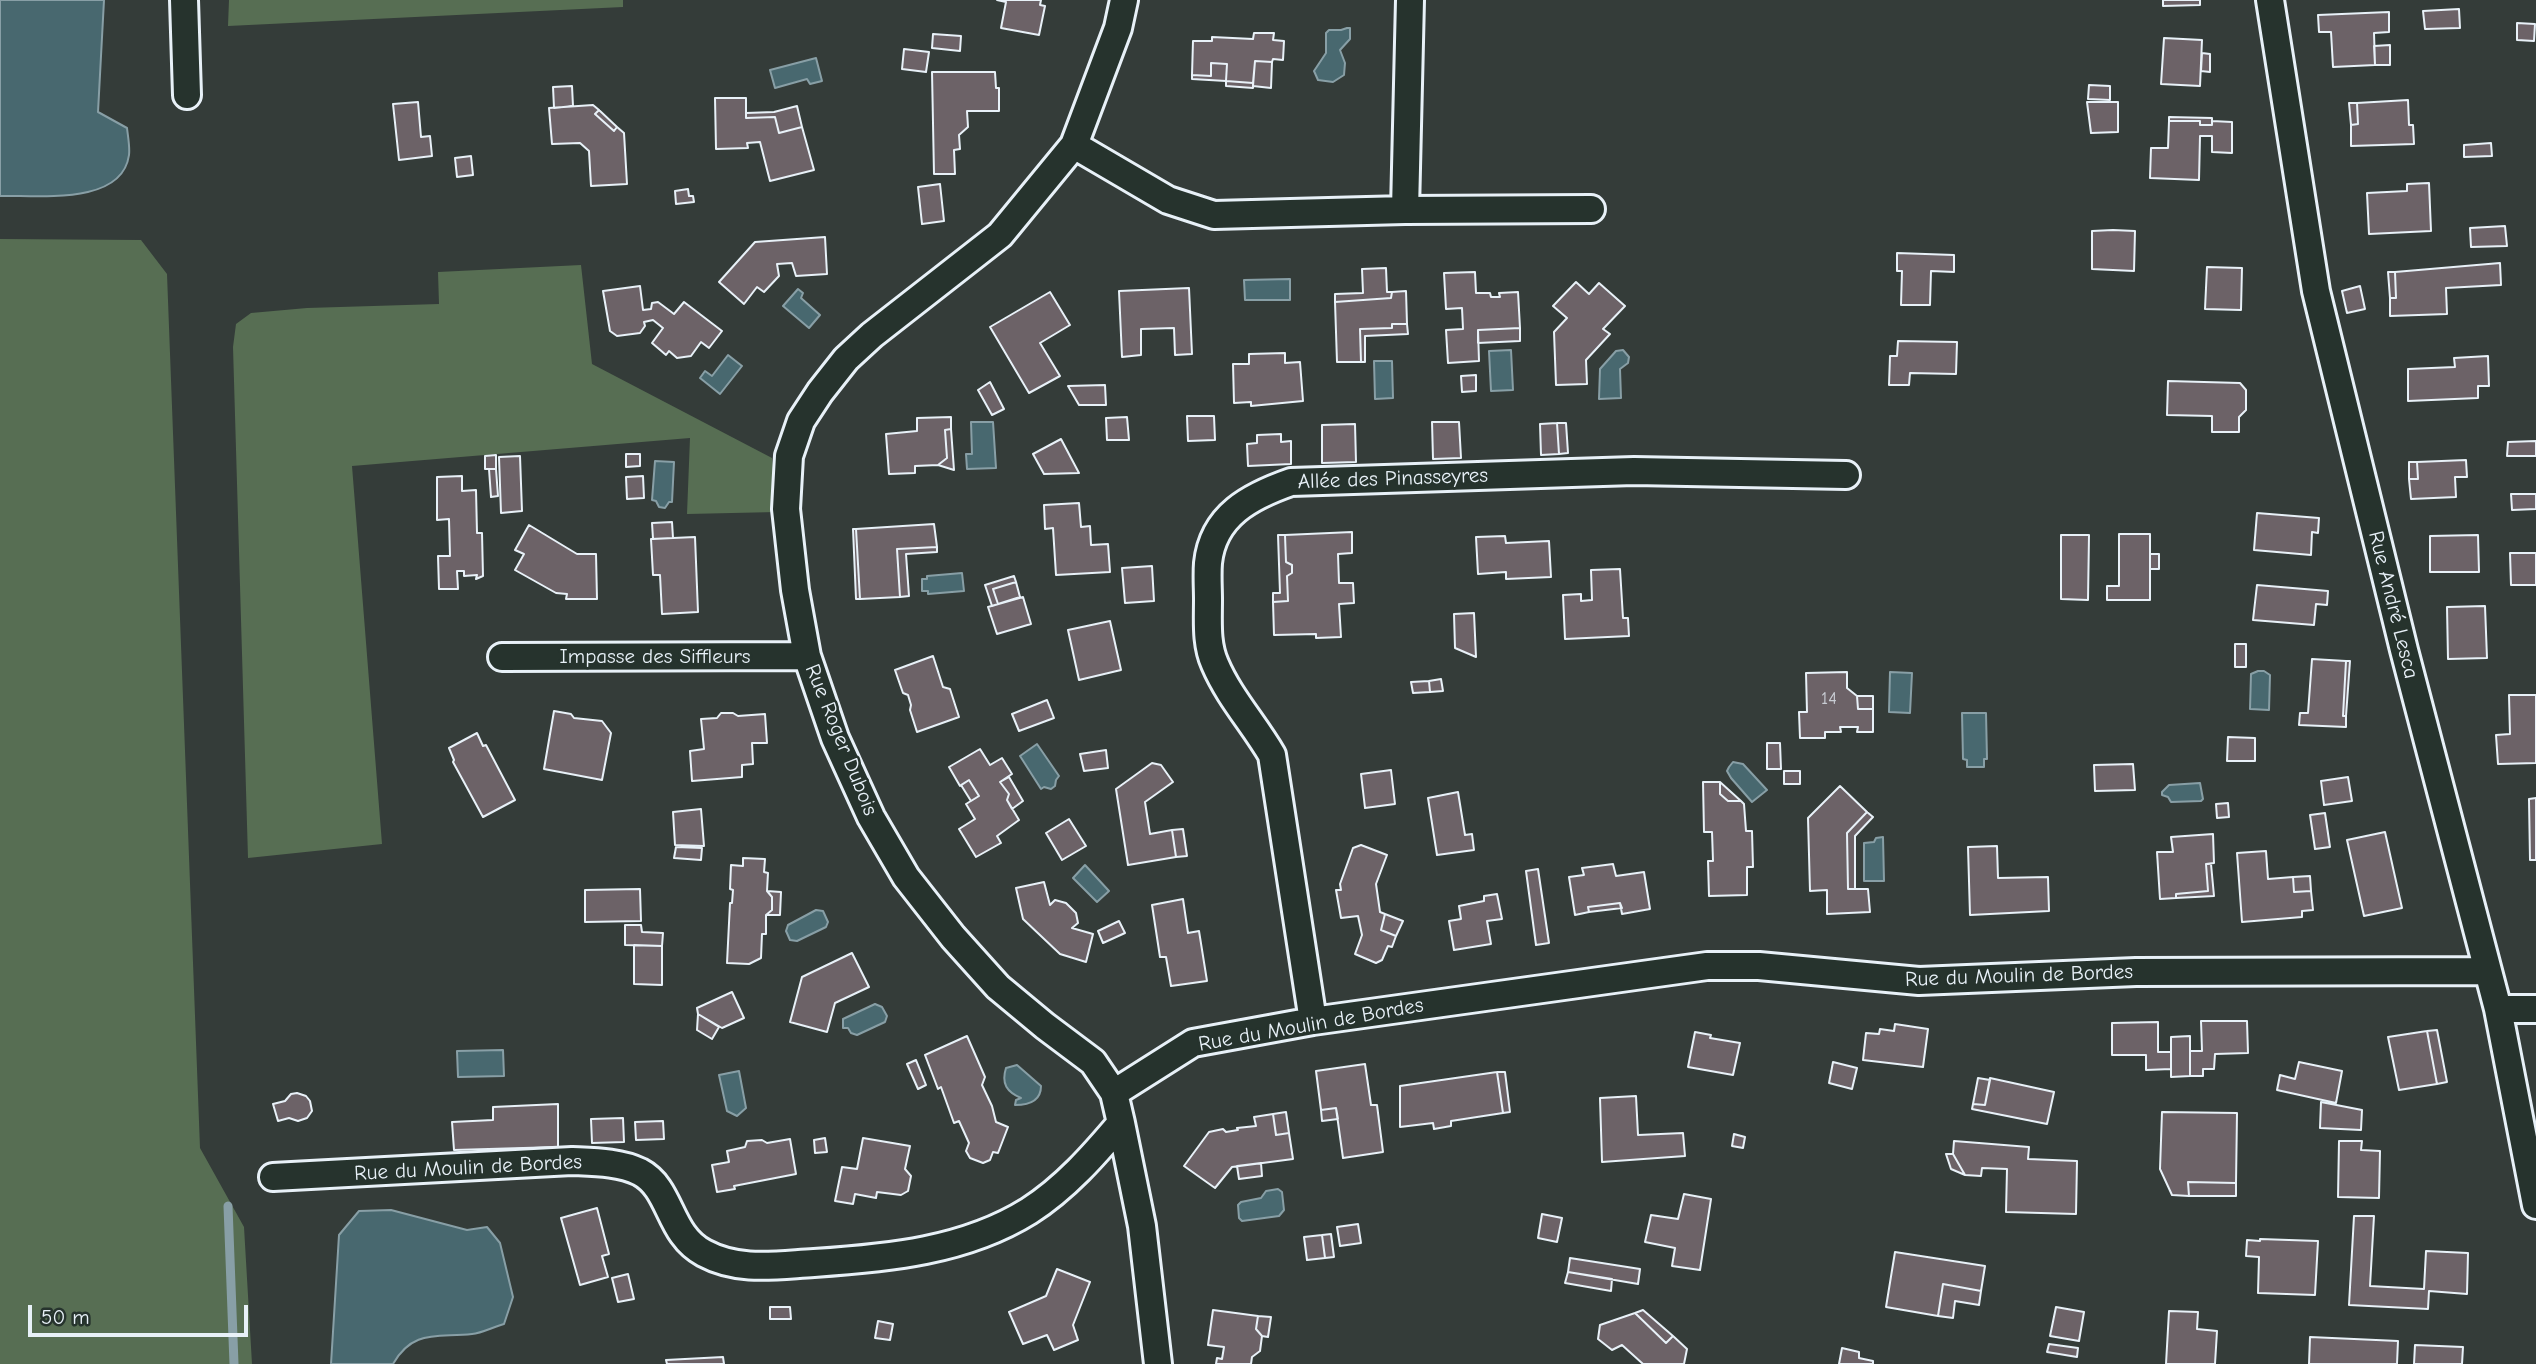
<!DOCTYPE html>
<html>
<head>
<meta charset="utf-8">
<style>
	body { margin:0 }
	#map { position:relative; width:2536px; height:1364px; overflow:hidden; background:#343c39; font-family:"Comic Neue",sans-serif }
	canvas { display:block }
	.scale { position:absolute; left:28px; top:1305px; width:220px; height:32px; box-sizing:border-box; border:4px solid #e8f1f8; border-top:0; padding-left:9px; font-size:21px; line-height:24px; white-space:nowrap; color:#e8f1f8; -webkit-text-stroke:5px #26332d; paint-order:stroke }
</style>
</head>
<body>
<div id="map">
<canvas width="2536" height="1364"></canvas>
<div class="scale">50 m</div>
</div>
<script>
const c = document.querySelector('canvas').getContext('2d');
c.lineJoin = 'round';
function paint(path, color) { c.fillStyle = color; c.fill(path, 'evenodd'); }
function trace(path, color, width, dash) { c.strokeStyle = color; c.lineWidth = width; c.lineCap = dash ? 'butt' : 'round'; c.setLineDash(dash || []); c.stroke(path); }
function drawText(font, color, halo, rows, align = 'center') {
  c.font = font + ' "Comic Neue",sans-serif'; c.lineWidth = 5; c.setLineDash([]); c.textBaseline = 'middle'; c.strokeStyle = halo; c.fillStyle = color; for (const [text, x, y, turn = 0] of rows) {
    c.save(); c.translate(x, y); c.rotate((+turn || 0) * Math.PI / 180); c.textAlign = isNaN(turn) ? turn : align; if (halo) c.strokeText(text, 0, 0); c.fillText(text, 0, 0); c.restore();
  }
}
paint(new Path2D(`
	M229,0H623V7L228,26Z
	M0,239L141,240L167,274L200,1148L244,1227L252,1364H0Z
	M581,265L592,364L772,458L777,512L687,514L690,438L352,466L382,844L248,858L233,347L236,324L251,313L307,308L439,304L438,272Z`), '#576e53');
const water = new Path2D(`
	M0,0H104L98,112L127,128C128,137 130,147 129,155C122,206 37,195 0,196Z
	M1347,28H1350V39L1340,50L1345,63L1344,75L1333,82L1318,80L1314,71L1326,53V33L1329,30H1341Z
	M816,58L822,81L810,84L807,79L775,88L770,70Z
	M1290,279V300H1245L1244,280Z
	M798,289L803,293L801,298L820,315L809,328L783,306Z
	M1511,350L1513,390L1491,391L1489,351Z
	M1623,350L1629,357L1628,363L1620,369L1621,398L1599,399L1600,369L1616,351Z
	M728,355L742,366L720,394L700,378L705,371L712,376Z
	M1374,361H1392L1393,398L1375,399Z
	M971,422H993L996,468L967,469L966,454H972Z
	M655,461L674,462L672,502H669L665,508L659,507L656,501L652,500Z
	M962,573L964,591L928,594V591H922V579H927V576Z
	M2258,671H2264L2270,675L2269,710L2250,709L2251,674Z
	M1890,672L1912,673L1910,713L1889,712Z
	M1962,713H1986L1987,759H1984V767H1967V760L1963,759Z
	M1037,744L1059,776L1056,780L1055,786L1051,789L1044,787L1041,789L1020,756Z
	M1733,762L1743,764L1767,790L1752,802L1731,778L1727,771L1729,767Z
	M2200,783L2203,799L2201,801L2171,802L2168,797L2162,795V792L2169,785Z
	M1883,837L1884,881H1864V843L1874,842L1876,838Z
	M1085,865L1109,891L1097,902L1073,878Z
	M816,910L823,911L828,922L826,927L797,941L790,940L786,931L788,925Z
	M875,1004L882,1007L887,1016L885,1022L857,1035L851,1033L848,1028H843V1019Z
	M503,1050L504,1076L458,1077L457,1051Z
	M1017,1065L1041,1086C1041,1101 1029,1105 1015,1105L1016,1100L1021,1098C1007,1092 1001,1084 1006,1068Z
	M739,1071L746,1108L737,1116L727,1111L719,1075Z
	M1278,1189L1282,1192L1284,1210L1279,1216L1242,1221L1239,1218L1238,1205L1241,1202L1261,1198L1266,1191Z
	M391,1210L467,1230L487,1227L500,1243L513,1297L504,1324C493,1327 482,1333 472,1334C437,1338 413,1329 393,1364H331L339,1235L359,1211Z`);
paint(water, '#48686f');
trace(water, '#889fa6', 2);
trace(new Path2D(`
	M228,1206L234,1364`), '#889fa6', 9);
const building = new Path2D(`
	M997,0H1041L1040,5L1045,6L1039,35L1001,28L1006,2Z
	M2163,0H2200V5L2163,6Z
	M2459,9L2460,28L2425,29L2423,11Z
	M2389,12V32L2374,33L2375,65L2333,67L2331,32H2319L2318,15Z
	M2517,23L2535,24L2534,41L2517,40Z
	M1254,33H1274L1273,40L1284,41L1283,60L1273,59L1272,62L1255,61L1253,83L1226,81L1227,64L1211,63V76L1192,75L1193,41H1212V37L1253,39Z
	M933,34L961,36L960,51L932,48Z
	M2164,38L2202,40L2200,86L2161,84Z
	M2390,45V65H2375L2374,46Z
	M904,49L929,52L926,72L902,69Z
	M2202,53L2210,54V72L2201,71Z
	M1255,61L1272,62L1271,88L1253,86Z
	M1211,63L1227,64L1226,81L1192,79V75L1211,76Z
	M932,72H995L996,88H999V111H967L968,127L959,135L960,149L954,150L955,174H934Z
	M1226,81L1253,83V88L1226,86Z
	M2089,85L2110,86V100L2088,99Z
	M572,86L573,106L554,108L553,87Z
	M715,98H746V118L775,117L779,133L802,127L814,170L770,181L760,142L747,143L748,148L716,149Z
	M2408,100L2409,125H2413L2414,144L2351,146V125L2358,124L2357,103Z
	M418,102L421,137L430,136L432,156L399,160L393,104Z
	M2087,102H2118V132L2091,133Z
	M2349,103H2357L2358,124L2351,125Z
	M593,105L599,110L595,114L614,131L617,127L624,133L627,184L591,186L589,151L580,143L552,144L549,108Z
	M797,106L802,127L779,133L775,117L746,118V113L774,112Z
	M599,110L617,127L614,131L595,114Z
	M2169,117L2212,118V125H2200V121H2169Z
	M2169,121H2200V125H2212V121L2232,122V153L2212,152V136H2200L2199,180L2150,178L2151,148H2168Z
	M2491,143L2492,156L2464,157V145Z
	M471,156L473,175L457,177L455,158Z
	M2429,183L2431,231L2369,234L2367,193L2407,191V184Z
	M940,184L944,221L922,224L918,187Z
	M688,189L689,196H693L694,202L676,204L675,191Z
	M2505,226L2507,246L2471,247L2470,228Z
	M2113,230L2135,231L2134,271L2092,269V231Z
	M825,237L827,274L796,276L792,263L777,264L779,276L764,292L757,287L744,304L719,282L755,242Z
	M1897,253L1954,255V272L1931,271L1930,305H1901L1902,271H1897Z
	M2500,263L2501,285L2446,288L2447,314L2390,316V298H2396L2395,272Z
	M2207,267L2242,268L2241,310L2205,309Z
	M1386,268L1387,292H1392L1391,298L1335,302V294L1363,293L1362,269Z
	M1475,272L1476,293H1490L1491,297H1500L1499,293L1518,292L1520,328L1478,330L1479,361L1448,363L1446,330L1463,329L1462,308L1446,309L1444,273Z
	M2388,272H2395L2396,298H2390Z
	M1576,282L1589,294L1599,283L1625,306L1603,329L1610,334L1586,360L1587,384L1556,385L1554,332L1567,318L1553,306Z
	M640,286L643,310L651,309L652,303L658,302L674,314L684,302L722,331L709,348L701,342L691,356L677,358L669,351L666,355L652,343L663,328L653,320L644,322L645,326L640,333L617,336L610,331L603,291Z
	M2360,286L2365,309L2347,313L2342,291Z
	M1189,288L1192,354L1175,355L1174,328L1141,329V355L1122,357L1119,291Z
	M1406,291L1407,324H1392V328L1360,329L1361,362H1337L1335,302L1391,298L1392,292Z
	M1050,292L1070,325L1040,343L1060,376L1029,393L990,327Z
	M1392,324H1407L1408,334L1365,336V362H1361L1360,329L1392,328Z
	M1520,328V341L1478,343V330Z
	M1898,341L1957,342L1956,374L1910,373L1909,385H1889L1890,356H1897Z
	M1285,353V363L1300,362L1303,401L1251,406V402L1234,403L1233,364H1249V354Z
	M2488,356L2489,386H2478V398L2408,401V369L2455,367L2454,358Z
	M1476,375V391L1462,392L1461,376Z
	M2168,381L2240,383L2246,390V410L2239,417V432H2212V416L2167,415Z
	M990,382L1004,409L992,415L978,390Z
	M1105,385L1106,405H1079L1068,386Z
	M1187,416H1214L1215,440L1188,441Z
	M951,417V429L945,430L947,458L938,465L915,466V473L889,474L886,434L917,431V418Z
	M1127,417L1129,440H1107L1106,418Z
	M1432,422H1459L1461,458L1433,459Z
	M1557,423L1559,454L1541,455L1540,424Z
	M1557,423H1566L1568,453L1559,454Z
	M1355,424L1356,462L1322,463V425Z
	M951,429L954,470L938,465L947,458L945,430Z
	M1281,434V442L1291,441V464L1248,466L1247,444L1257,443V435Z
	M1061,439L1079,473L1044,474L1033,454Z
	M2536,441V456H2507L2508,442Z
	M626,454H640V466L626,467Z
	M496,455V469H485V456Z
	M520,456L522,511L501,513L499,457Z
	M2466,460L2467,477H2455L2456,497L2411,499L2409,479H2418L2417,462Z
	M2409,462H2417L2418,479H2409Z
	M489,469H496L498,496L491,497Z
	M462,476V491L476,490L477,533H482L483,576L476,579L477,575L464,576V571H457L458,589H439L438,556H450L449,519L437,520V477Z
	M643,476L644,498L627,499L626,477Z
	M2511,494H2536V509L2512,510Z
	M1079,503L1081,527L1090,526L1091,545L1108,544L1110,572L1056,575L1053,528L1045,529L1044,505Z
	M2257,513L2319,518L2318,533L2312,532L2311,555L2254,550Z
	M672,522L673,538L653,539L652,523Z
	M934,524L937,547L897,549L900,597L860,599L856,529Z
	M529,525L577,554H596L597,599H566L567,594L556,593L515,570L524,554L515,550Z
	M853,529H856L860,599H856Z
	M1352,532V553L1338,554L1339,583H1353L1354,603L1339,604L1341,637L1316,638V634L1274,635L1273,602L1288,601L1287,576L1292,573V565L1286,562L1285,535Z
	M2119,534H2150V600H2107V586H2119Z
	M1278,535H1285L1286,562L1292,565V573L1287,576L1288,601L1273,602V593H1280Z
	M2061,535H2089L2088,600L2061,599Z
	M2478,535L2479,572H2430V536Z
	M1505,536L1506,543L1549,541L1551,577L1506,579V572L1478,574L1476,537Z
	M695,537L698,612L662,614L660,575H653L651,539Z
	M937,547V552L906,554L909,596L900,597L897,549Z
	M2510,553H2536V585H2511Z
	M2150,554H2159V569H2150Z
	M1152,566L1154,601L1125,603L1122,568Z
	M1620,569L1623,618H1628L1629,636L1565,639L1563,595L1581,594V601L1592,600L1591,570Z
	M1014,576L1016,582L993,589L998,604L992,606L985,585Z
	M1016,582L1020,597L998,604L993,589Z
	M2257,585L2328,591L2327,605L2316,604L2314,625L2253,620Z
	M1023,597L1031,624L997,634L988,607Z
	M2485,606L2487,658L2448,659L2447,607Z
	M1474,613L1476,657L1455,648L1454,614Z
	M1110,621L1121,670L1079,680L1068,630Z
	M2235,644H2246V667H2235Z
	M933,656L943,687L950,689L959,717L917,732L910,710L911,705L908,695L903,693L895,670Z
	M2312,659L2346,661L2343,716H2346V727L2299,725L2300,713H2308Z
	M2346,661H2350L2346,716H2343Z
	M1847,672V688L1857,696L1858,709H1873V732H1857L1858,727H1840L1841,732H1825V738H1800L1799,712H1807L1806,673Z
	M1441,679L1443,691L1430,692L1429,681Z
	M1429,681L1430,692L1413,693L1411,682Z
	M2509,695H2536V763L2498,764L2496,735L2510,734Z
	M1857,696H1873V709H1858Z
	M1047,700L1054,718L1019,731L1012,714Z
	M554,711L571,714L574,718L602,721L611,733L602,780L544,769Z
	M721,713H733L738,716L765,714L767,743H752L753,764L742,765V777L692,781L690,751L704,749L701,719L717,718Z
	M477,733L483,746L486,745L515,800L483,817L453,762L454,760L449,748Z
	M2228,737L2255,738V761H2227Z
	M1767,743H1780L1781,769H1767Z
	M980,749L990,765L1002,758L1012,774L1000,782L1009,794L1007,800L1019,820L997,836L1001,843L976,857L959,829L975,819L966,804L979,796L969,780L960,786L949,767Z
	M1106,750L1108,768L1084,771L1080,754Z
	M1152,763L1161,765L1173,782L1145,802L1150,834L1172,830L1176,857L1128,865L1116,789Z
	M2133,764L2135,790L2095,791L2094,765Z
	M1391,770L1395,804L1365,808L1361,774Z
	M1784,771H1800V784H1784Z
	M1009,777L1023,801L1012,809L1007,800L1009,794L1000,782Z
	M2348,777L2352,801L2324,805L2321,781Z
	M969,780L979,796L971,801L961,785Z
	M1703,782H1720V794L1728,801H1741L1744,804L1746,831H1752L1753,867H1747V895L1709,896L1708,861H1713L1712,832H1704Z
	M1720,782L1741,801H1728L1720,794Z
	M1840,786L1867,812L1847,833L1848,889H1868L1870,912L1827,914V890L1810,891L1808,818Z
	M1458,792L1465,835L1472,834L1474,850L1437,855L1428,798Z
	M2536,798V860H2530L2529,799Z
	M2228,803L2229,817L2217,818L2216,804Z
	M701,809L704,846L675,845L673,812Z
	M1867,812L1873,817L1855,836V889H1848L1847,833Z
	M2325,813L2330,847L2315,849L2310,815Z
	M1069,819L1086,846L1062,860L1046,833Z
	M1183,829L1187,856L1176,857L1172,830Z
	M2385,832L2402,908L2364,916L2347,840Z
	M2213,834L2214,863L2206,864L2208,891L2176,894V898L2160,899L2157,852H2173L2171,837Z
	M1361,845L1387,855L1376,884L1380,912L1385,914L1381,930L1396,936L1392,947L1388,946L1382,960L1376,963L1355,954L1362,935L1358,916L1341,918L1336,890H1341L1340,884L1353,848Z
	M1997,846L1998,878L2048,877L2049,911L1970,915L1968,847Z
	M676,847L702,848L701,860L674,858Z
	M2266,851L2268,879L2293,877L2294,892L2311,891L2313,910L2302,911V917L2242,922L2237,853Z
	M743,858L765,859L764,872L768,873L767,891L772,897V910L766,915V934H762L761,958L749,964L727,963L730,903H732L733,890L730,889L731,865L743,866Z
	M1613,864L1616,876L1644,872L1650,909L1622,914L1620,903L1588,907L1589,912L1575,915L1569,877L1584,875L1582,868Z
	M2206,864H2211L2214,896L2176,898V894L2208,891Z
	M1538,869L1549,943L1536,945L1526,871Z
	M2310,876L2311,891L2294,892L2293,877Z
	M1044,882L1050,905L1055,900L1066,903L1076,913L1078,923L1072,928L1093,934L1086,962L1060,954L1023,919L1016,888Z
	M640,889L641,921L585,922V890Z
	M767,891L781,892L780,915H766L772,910V897Z
	M1497,894L1502,919L1487,921L1491,944L1454,950L1449,921L1461,919L1459,906L1484,901V896Z
	M1183,899L1188,933L1199,931L1207,981L1171,986L1166,957H1160L1152,905Z
	M1620,903L1622,908L1589,912L1588,907Z
	M1385,914L1403,921L1396,936L1381,930Z
	M1119,921L1125,933L1103,943L1098,931Z
	M625,925H641L642,932L663,933L662,946L625,945Z
	M634,945L662,946V985L634,984Z
	M852,953L869,987L835,1003L827,1032L790,1022L802,977Z
	M732,992L744,1018L722,1028L698,1014L697,1008Z
	M698,1014L719,1027L712,1039L697,1030Z
	M2201,1021H2247L2248,1053L2215,1054L2214,1069H2203V1076H2190V1051H2202Z
	M2158,1022V1052H2171V1069L2146,1070V1055H2112V1023Z
	M1895,1024L1928,1029L1923,1067L1863,1060L1866,1033L1879,1034L1880,1029L1894,1031Z
	M2437,1030L2447,1082L2437,1084L2427,1031Z
	M2427,1031L2437,1084L2399,1090L2388,1037Z
	M1695,1032L1711,1035L1710,1038L1740,1043L1733,1075L1688,1067Z
	M967,1036L985,1077L982,1085L992,1106L996,1122L1008,1127L998,1153L993,1152L990,1160L983,1163L970,1158L966,1151L969,1143L959,1121L954,1123L941,1087L938,1089L925,1055Z
	M2190,1036V1076L2171,1077V1037Z
	M916,1060L926,1085L918,1089L907,1064Z
	M1833,1062L1857,1068L1852,1089L1829,1083Z
	M2299,1062L2342,1071L2336,1103L2277,1090L2280,1075L2295,1079Z
	M1365,1064L1371,1105H1377L1383,1152L1343,1158L1336,1108L1321,1110L1316,1071Z
	M1497,1072L1503,1113L1451,1121V1126L1434,1129L1433,1123L1400,1127V1086Z
	M1497,1072H1505L1510,1112L1503,1113Z
	M1978,1078L1990,1080L1985,1105L1973,1104Z
	M1990,1078L2054,1092L2047,1124L1972,1109L1973,1104L1985,1105Z
	M297,1093L306,1096L310,1101L312,1111L307,1118L298,1121L289,1118L278,1121L273,1104L285,1101L291,1094Z
	M1636,1096L1638,1135L1683,1133L1685,1156L1602,1162L1600,1098Z
	M2321,1102L2362,1110L2361,1130L2320,1128Z
	M558,1104V1147L454,1150L452,1122L493,1120V1107Z
	M1336,1108L1338,1119L1322,1121L1321,1110Z
	M1286,1112L1289,1133L1276,1135L1273,1114Z
	M2162,1112L2237,1113L2236,1183L2188,1182L2189,1196L2172,1195L2160,1169Z
	M1273,1114L1276,1135L1289,1133L1293,1159L1232,1167L1215,1188L1184,1166L1209,1132L1223,1129L1226,1132L1238,1130L1237,1128L1256,1126L1254,1117Z
	M623,1118L624,1142L592,1143L591,1119Z
	M663,1121L664,1139L636,1140L635,1122Z
	M1734,1134L1745,1137L1743,1148L1732,1146Z
	M825,1138L827,1152L815,1153L814,1140Z
	M863,1138L910,1146L905,1169L911,1176L908,1191L901,1195L877,1192L876,1198L855,1194L853,1204L835,1201L842,1167L857,1169Z
	M790,1139L796,1174L734,1186L735,1189L717,1192L712,1165L729,1162L727,1151L745,1147L747,1141L762,1140L767,1143Z
	M1954,1141L2029,1147L2028,1159L2077,1161L2076,1214L2006,1212L2007,1169L1982,1168L1981,1176L1965,1175L1953,1154Z
	M2339,1141H2362L2361,1150L2380,1151L2379,1198L2338,1197Z
	M1946,1154H1953L1965,1175L1951,1169Z
	M1261,1163L1262,1176L1239,1179L1237,1166Z
	M2188,1182L2236,1183V1196H2189Z
	M1684,1194L1711,1199L1700,1270L1672,1266L1675,1248L1645,1242L1651,1215L1678,1219Z
	M597,1208L609,1254L602,1256L608,1277L580,1285L561,1218Z
	M1542,1214L1562,1218L1557,1242L1538,1238Z
	M2354,1216H2374L2370,1286L2424,1289L2426,1251L2468,1253L2467,1294L2429,1291L2428,1309L2349,1305Z
	M1358,1224L1361,1243L1340,1246L1337,1227Z
	M1331,1234L1334,1257L1325,1258L1322,1235Z
	M1322,1235L1325,1258L1307,1260L1304,1237Z
	M2260,1239L2318,1241L2315,1295L2258,1293L2259,1257L2246,1256L2247,1240L2260,1241Z
	M1895,1252L1985,1266L1981,1291L1943,1284L1938,1316L1886,1307Z
	M1570,1258L1640,1269L1638,1284L1568,1272Z
	M1057,1269L1090,1282L1073,1325L1078,1340L1054,1350L1047,1335L1023,1344L1009,1312L1046,1296Z
	M1568,1272L1612,1279L1611,1291L1565,1283Z
	M628,1274L634,1299L618,1302L612,1278Z
	M1943,1284L1981,1291L1979,1305L1955,1301L1953,1318L1938,1316Z
	M770,1307H790L791,1319H770Z
	M2056,1307L2084,1312L2079,1341L2050,1336Z
	M1213,1310L1258,1316L1256,1329L1262,1336L1260,1351L1252,1357L1251,1364H1216L1217,1358L1222,1359L1224,1347L1208,1345Z
	M1643,1310L1673,1336L1666,1343L1635,1313Z
	M2169,1311L2198,1312L2197,1329L2217,1331L2215,1364H2166Z
	M1635,1313L1666,1343L1673,1336L1687,1349L1684,1364H1643L1622,1345L1612,1350L1598,1339L1600,1325Z
	M1258,1316L1271,1317L1268,1337L1262,1336L1256,1329Z
	M878,1321L893,1324L890,1340L875,1338Z
	M2310,1337L2398,1341L2397,1364H2309Z
	M2049,1344L2078,1348L2077,1357L2047,1352Z
	M2415,1345L2463,1347L2462,1364H2414Z
	M1842,1348L1859,1352V1358L1873,1361V1364H1839Z
	M723,1357L724,1364H667L666,1360Z`);
paint(building, '#6c6267');
trace(building, '#e8f1f8', 2);
const street = new Path2D(`
	M184,0L187,95
	M2270,0L2316,291L2404,650L2498,1009L2536,1205
	M1074,145L1168,200L1214,215L1405,210L1591,209
	M1405,210L1410,0
	M502,657L807,656
	M2498,1009H2536
	M1313,1021L1272,755C1254,724 1229,697 1215,664C1206,644 1208,622 1208,600C1208,588 1207,575 1208,563C1213,515 1251,496 1291,482L1634,471L1846,475
	M1114,1093L1093,1062L1045,1026L998,987L953,937L906,877L871,817L835,738L807,656L795,590L786,509L789,456L801,421L820,392L846,359L872,335L1000,235L1074,145L1118,28L1124,0
	M1121,1123L1142,1226L1158,1364
	M273,1177L572,1161C594,1162 620,1162 640,1172C672,1189 668,1234 704,1253C739,1272 777,1265 814,1263C888,1258 965,1251 1029,1211C1065,1188 1094,1155 1121,1123L1114,1093L1193,1043L1313,1021L1707,966H1759L1919,981L2136,972L2487,971`);
trace(street, '#e8f1f8', 32);
trace(street, '#26332d', 26);
drawText('18px', '#c9cdd4', null, [
	["14",1829,699]
]);
drawText('21px', '#e8f1f8', '#26332d', [
	["Allée des Pinasseyres",1393,479,-2],
	["Rue André Lesca",2393,605,76],
	["Impasse des Siffleurs",655,657],
	["Rue Roger Dubois",841,740,68],
	["Rue du Moulin de Bordes",2019,976,-2],
	["Rue du Moulin de Bordes",1311,1025,-10],
	["Rue du Moulin de Bordes",468,1168,-3]
]);
</script>
</body>
</html>
